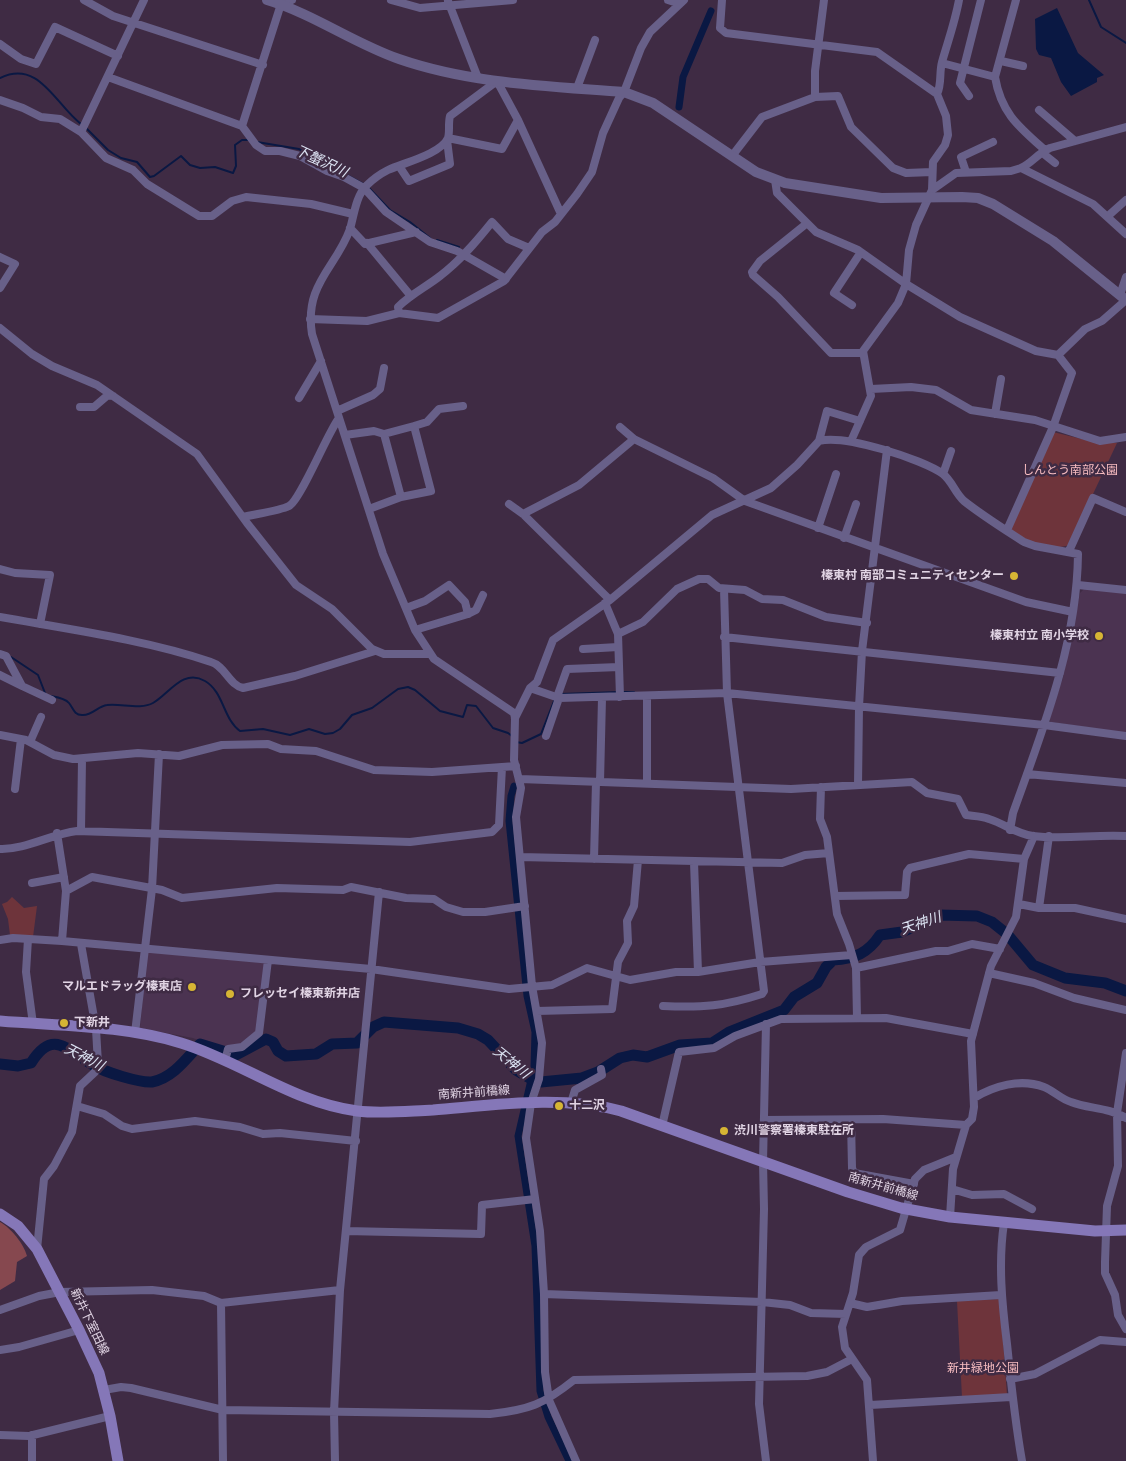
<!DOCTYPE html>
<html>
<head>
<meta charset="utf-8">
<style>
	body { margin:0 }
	canvas { display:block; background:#3f2b44 }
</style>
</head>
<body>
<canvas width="1126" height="1461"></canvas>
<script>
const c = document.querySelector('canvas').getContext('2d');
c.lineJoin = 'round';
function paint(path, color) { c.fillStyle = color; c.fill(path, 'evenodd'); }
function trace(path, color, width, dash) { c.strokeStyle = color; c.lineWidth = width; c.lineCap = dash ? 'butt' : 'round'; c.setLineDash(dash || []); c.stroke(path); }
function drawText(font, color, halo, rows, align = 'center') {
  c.font = font + ' "Varela Round","Noto Sans JP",sans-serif'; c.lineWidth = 5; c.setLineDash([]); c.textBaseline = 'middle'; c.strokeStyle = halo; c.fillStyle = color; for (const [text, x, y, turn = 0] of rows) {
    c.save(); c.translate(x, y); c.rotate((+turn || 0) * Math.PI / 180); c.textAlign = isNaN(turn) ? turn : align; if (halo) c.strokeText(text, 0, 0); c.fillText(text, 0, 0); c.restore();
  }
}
paint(new Path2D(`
	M1084,589L1126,593V733L1051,722L1049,719L1063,678L1080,593Z
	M147,952L266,963L258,1031L246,1043L226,1051L193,1038L140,1028Z`), '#4b3351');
paint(new Path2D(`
	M1053,432L1098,443H1117L1069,545C1054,551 1020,543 1010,529Z
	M12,897L24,908L37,906L33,937L10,935L8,919L2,904L7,902Z
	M1000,1299L1007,1395L962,1397L957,1301Z`), '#6e343b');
paint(new Path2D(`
	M0,1222C11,1228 24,1244 27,1256L17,1262L15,1281L0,1290Z`), '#86484f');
paint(new Path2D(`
	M1057,8L1078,53L1104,75L1097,78V82L1071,96L1061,82L1051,58L1039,55L1036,49L1035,19Z`), '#0a1843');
trace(new Path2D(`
	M1089,0L1101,27L1126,43
	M0,78C39,59 55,104 81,124
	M85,127L108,150L121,158L137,162L150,177L154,176L181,156L190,165L200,168L215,167L233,173L236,166L235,145L242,140H250
	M257,142L299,149L365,185
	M369,188L390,210L410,222L430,238
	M437,240L459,247
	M11,657L38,675L45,693
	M623,692H634
	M561,694L619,692
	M51,696C57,697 65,698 69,703C73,708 74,715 82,715C92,716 98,706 107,705C120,703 141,710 153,703C169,694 183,668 205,681C224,692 223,719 240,731L263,729L290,735L309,729L325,734L333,733L340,729L352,715L372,708L398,689L408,687L415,690L440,711L463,717L467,705L476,706L493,728L508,733L512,736
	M516,742L522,743L541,734L554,701`), '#0a1843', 2);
trace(new Path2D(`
	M679,107L683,77L711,11
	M514,786L511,796L509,821L527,996L535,1032L534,1067L518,1136L535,1246L540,1391L548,1417L569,1461`), '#0a1843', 7);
trace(new Path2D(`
	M0,1064L18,1066L31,1063C53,1028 67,1050 93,1065C104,1072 140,1083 152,1082C173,1078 187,1058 200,1044L236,1055L266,1039L273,1042L278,1051L286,1056L316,1054L332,1044L357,1043L373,1027L384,1022L458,1028L478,1034L488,1040L516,1070L533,1080L541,1082L582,1078L598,1072L620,1058L633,1055L647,1057L680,1045L712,1043L729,1032L784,1010L794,997L817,983L826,967L833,960C855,959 868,953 880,935L902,932L940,915L977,916L992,922L1007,934L1033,965L1065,978L1105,983L1126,991`), '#0a1843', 11);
trace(new Path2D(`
	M84,0L113,16L263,65
	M144,0L81,132L106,158L133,170L147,184L199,216H212L232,201L246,197L311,204L353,214
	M391,0L420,8L513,0
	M668,0L680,4
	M722,0L720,28L726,33L877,52L937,94L946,116L948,135L945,145L933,162L932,190L916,225L909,250L906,284L898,303L863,351L871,396L851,441
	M448,1L478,78
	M0,44L21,59L36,64L55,27L118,56
	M1001,61L1023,66
	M942,63L995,77L1016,0
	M108,77L242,126L256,145L265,151H280L300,156L327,171L344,177L364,188L386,212L430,242L457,251L506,279
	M995,77C1001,113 1019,127 1045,150V155L1055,163
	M577,88L595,40
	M937,94C942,84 939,73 942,62C948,41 955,22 959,0
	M969,96L960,83L981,0
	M815,97V71L824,0
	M0,100L23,108L41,117L60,119L81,132
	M1039,110L1075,141
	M242,126L281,4L292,0
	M1126,127L1050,148C1038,153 1032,163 1021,168L1093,204L1126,234
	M448,138L502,149L518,120
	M732,156L762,117L815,97L838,96L851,127L893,168L906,173L932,172
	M399,166L409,181L450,164L447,140
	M966,172L961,157L993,142
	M775,180L777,193L816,232L858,250L906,284L960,317L1036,351L1058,355
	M932,190L956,173L1011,171L1021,168
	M561,214L518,120L497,81L450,116C448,123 450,132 448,138C441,154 403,163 388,170C380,174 372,180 366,186C356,196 354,215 350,229C336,268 304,284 312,334L383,554L415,630L434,659L514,713L515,718L514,760L521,788L516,817L532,986L542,1043L539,1079L531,1103L526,1138L540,1231L544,1294L545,1372L549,1400L576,1461
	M1108,216L1126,200
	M806,224L760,261L752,272L753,275L778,297L831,353H863
	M350,228L365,244L416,232
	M367,243L410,295
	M0,257L15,264L0,288
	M1120,295L1126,277
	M852,305L834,293L861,252
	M399,313L398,307C411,294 426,287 440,276C460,261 476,242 492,222L508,239L529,248
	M310,319L367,321L399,313L438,318L504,281L542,232L555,222L577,194L592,172L603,133L619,98L624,92L641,48L650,32L684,0
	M0,328L32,354L52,366L97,385L197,454L247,523L296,585L332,609L372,649L384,654H429
	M871,389L911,387L936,390L971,410L1035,420L1100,441L1126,437
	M299,398L321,361
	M80,407H94L108,395L113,396
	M337,411L373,395L380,389L384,368
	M995,414L1001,379
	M414,426L427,422L439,409L463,406
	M620,427L634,439L713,478L745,501L1026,602L1073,612
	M384,434L414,426L431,491L401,497
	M345,435L374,431L384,434L401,497L369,509
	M819,441L827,411L860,421
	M943,474L951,451
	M509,504L523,514L610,600
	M523,514L579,485L634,439
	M243,517C255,514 279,511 289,506C300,501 328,432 339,418
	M818,528L836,474
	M1007,530L1053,427L1072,373L1058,355L1085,329L1102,321L1126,300
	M844,538L856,504
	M1069,551L1093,498L1126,512
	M0,569L15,573L50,575L40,624
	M1078,585L1126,590
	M605,603L618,634L620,697
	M406,608L425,601L449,585L465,602L468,614
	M0,617C67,629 147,640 211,662C225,666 229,685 243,688L295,676L375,651
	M415,630L468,614L476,610L483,595
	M618,634L643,622L677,589L699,579H708L719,588L745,590L762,599L783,600L826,617L867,623
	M724,637L1060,673
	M583,649L618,647
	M0,654L6,656L22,686L52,700
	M0,675L22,686
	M530,688L559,698L727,693L1044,725L1126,736
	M557,697L567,669L619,667
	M515,718L530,688L537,682L553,640L610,600L712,515L771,488L797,465L819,441C844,434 922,459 943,474C952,481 955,493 964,501C983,516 1004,529 1024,542L1035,546L1078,554C1077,644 1043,729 1013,813L1010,830
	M0,735L26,740L54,755L73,759L138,753L179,756L222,745L268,744L281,749L316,751L374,770L432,772L516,766
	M546,736L559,698
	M30,742L41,717
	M1027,774L1126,783
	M520,779L791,789L912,782L927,793L958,799L966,815C973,816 982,816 989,819C1005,824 1016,834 1033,836C1064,840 1095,834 1126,836
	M600,782L602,698
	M647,783V696
	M858,785L859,707L862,651L887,450
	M821,787L820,819L827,837L837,914L849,944L856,968L857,1018
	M15,789L21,739
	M81,831L82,759
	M57,833L66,891
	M0,849C25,850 51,834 77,831L410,842L492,832L499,825L502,767
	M520,857L782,863L805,855L829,853
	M594,859L596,782
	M694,862L698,972L760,962L852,955
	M32,883L64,877
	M835,896L905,895L907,872L910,868L969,854L1024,859
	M1019,904L1039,908H1075L1126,919
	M1039,908L1049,836
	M28,939L26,972L33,1024
	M0,940L13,938L62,941L371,969L509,989L552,985L587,968L630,980L676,972H698
	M62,941L66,891L92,877L162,890L182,898L277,888L343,890L351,887L406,898L434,899L446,907L463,912H485L525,906
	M856,968L936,951H948L972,944L1000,949
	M989,973L1034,983L1074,998L1126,1010
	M663,1006C702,1008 725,1006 762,994L764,991L727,693L724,589
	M537,1011L612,1009L618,962L628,943L627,921L634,906L638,860
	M135,1033L152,889L159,754
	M1126,1053L1117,1113L1118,1166L1107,1206L1105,1262V1273L1115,1295L1118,1315L1126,1329
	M225,1061L228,1049L242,1047L259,1033L268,960
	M974,1098C994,1086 1020,1078 1044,1087C1054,1091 1061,1099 1071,1102C1089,1109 1108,1107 1126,1118
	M571,1103L575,1090L602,1075L601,1069
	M77,1106L104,1114L122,1126L132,1129L195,1121L240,1127L263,1134L280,1133L356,1141
	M765,1120L883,1119L966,1125
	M851,1121L852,1168L854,1173L914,1184
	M662,1126L679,1052L714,1048L735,1036L781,1019L886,1018L973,1034
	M952,1189L972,1195L1004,1194L1032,1209
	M950,1217L953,1169L966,1125L972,1119L974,1107L971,1041L991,966L1016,917L1024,859L1034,836
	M1004,1223C998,1263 1002,1304 1007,1344C1011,1383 1015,1422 1022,1461
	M346,1231L481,1234L482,1205L535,1199
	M37,1249L44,1179L54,1166L72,1132L80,1086L95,1072L98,1064L96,1029L81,944
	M544,1294L762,1302L790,1305L811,1313L846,1314
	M221,1303L223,1461
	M850,1303L867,1307L902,1301L1001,1295
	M0,1310L39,1296L60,1292L152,1290L204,1296L221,1303L340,1290
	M0,1350L19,1347L79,1330
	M1010,1379L1035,1374L1100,1340L1126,1342
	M104,1390L121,1387L131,1388L223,1410L490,1414C529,1410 544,1404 574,1380L807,1376L827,1372L852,1359
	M870,1405L1011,1397
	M0,1435L29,1436L110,1416
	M32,1435V1461
	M335,1461L334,1412L340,1290L379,892
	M766,1461L759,1404L764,1209L763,1162L766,1024
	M873,1461L867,1380L845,1348L842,1327L853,1293L859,1255L866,1247L900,1230L915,1179L924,1170L956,1157`), '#686089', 8);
trace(new Path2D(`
	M267,0C314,14 353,43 399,59C471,84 549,86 624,92L653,103L756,172L785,183L881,198L962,197L978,198L993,204L1053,241L1126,300`), '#686089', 10);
trace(new Path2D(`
	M0,1021C59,1026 123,1025 181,1043C240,1061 294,1103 357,1111C382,1114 408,1111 433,1110C495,1105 561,1095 621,1111L848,1192L901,1208L950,1217L1095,1231L1126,1230
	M0,1214L18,1226L37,1249L79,1330L99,1373L110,1416L118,1461`), '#8577b8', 11);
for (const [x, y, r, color] of [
	[1014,576,5,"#d6b534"],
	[1099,636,5,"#d6b534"],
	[192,987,5,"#d6b534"],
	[230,994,5,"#d6b534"],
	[64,1023,5,"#d6b534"],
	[559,1106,5,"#d6b534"],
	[724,1131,5,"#d6b534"]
]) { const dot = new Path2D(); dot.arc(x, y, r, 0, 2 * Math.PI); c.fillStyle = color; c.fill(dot); trace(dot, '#3f2b44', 2); }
drawText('12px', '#f7bcc0', '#3f2b44', [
	["しんとう南部公園",1070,471],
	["新井緑地公園",983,1369]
]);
drawText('bold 12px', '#e1d4e4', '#3f2b44', [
	["榛東村 南部コミュニティセンター",1004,576,"right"],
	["榛東村立 南小学校",1089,636,"right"],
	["マルエドラッグ榛東店",182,987,"right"],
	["フレッセイ榛東新井店",240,994],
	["下新井",74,1023],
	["十二沢",569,1106],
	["渋川警察署榛東駐在所",734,1131]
], 'left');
drawText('12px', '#e1d4e4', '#3f2b44', [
	["南新井前橋線",474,1093,-4],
	["南新井前橋線",883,1187,16],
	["新井下室田線",89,1322,64]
]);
drawText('italic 14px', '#dce3f3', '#3f2b44', [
	["下蟹沢川",321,162,25],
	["天神川",921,924,-19],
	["天神川",84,1058,27],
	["天神川",511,1063,39]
]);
</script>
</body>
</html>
